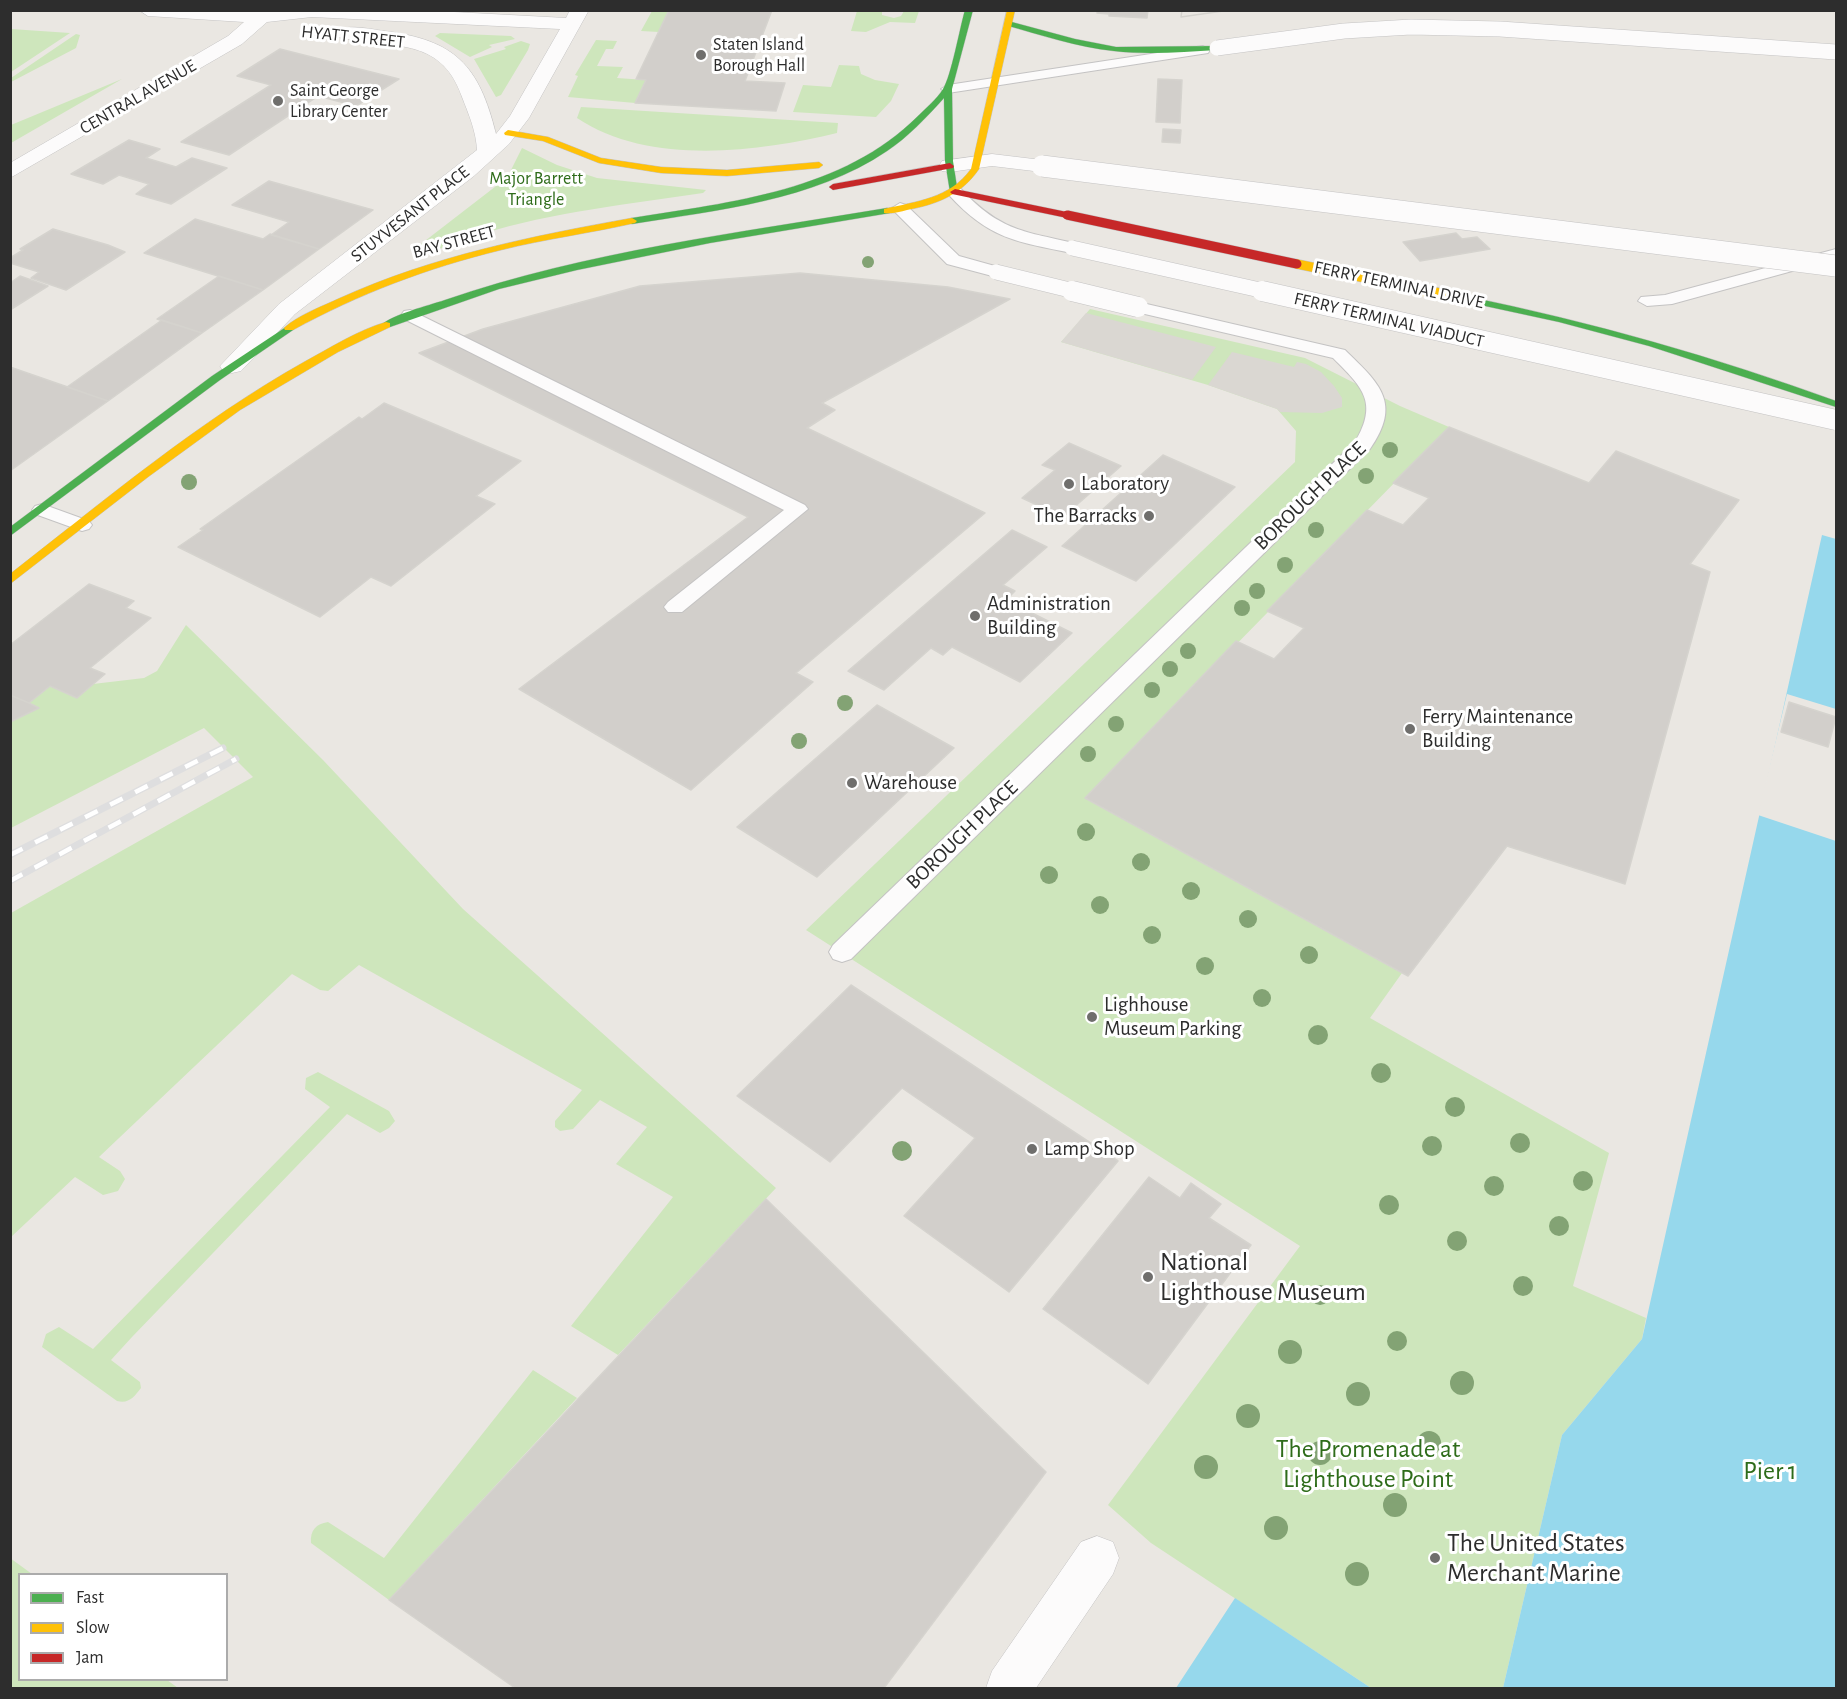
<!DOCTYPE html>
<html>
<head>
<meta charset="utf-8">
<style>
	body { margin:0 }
	#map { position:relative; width:1847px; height:1699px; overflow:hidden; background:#eae7e2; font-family:"Alegreya Sans",sans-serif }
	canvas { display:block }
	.frame { position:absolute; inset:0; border:12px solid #2d2d2d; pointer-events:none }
	.legend { position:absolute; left:18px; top:1573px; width:210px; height:108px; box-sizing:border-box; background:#fff; border:2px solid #ababab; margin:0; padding:8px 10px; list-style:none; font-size:18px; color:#2d2d2d }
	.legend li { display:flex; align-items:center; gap:12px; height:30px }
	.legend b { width:30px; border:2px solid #ababab }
</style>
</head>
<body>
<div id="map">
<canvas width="1847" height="1699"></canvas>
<div class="frame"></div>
<ul class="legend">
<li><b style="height:8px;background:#4caf50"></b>Fast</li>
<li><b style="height:8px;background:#ffc107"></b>Slow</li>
<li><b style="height:8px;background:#c62828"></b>Jam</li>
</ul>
</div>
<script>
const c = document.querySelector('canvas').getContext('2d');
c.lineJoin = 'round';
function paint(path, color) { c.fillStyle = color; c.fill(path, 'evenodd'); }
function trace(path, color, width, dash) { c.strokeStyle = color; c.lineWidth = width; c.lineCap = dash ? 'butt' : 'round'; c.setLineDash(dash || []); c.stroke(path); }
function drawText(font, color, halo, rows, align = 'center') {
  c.font = font + ' "Alegreya Sans",sans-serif'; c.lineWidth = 6; c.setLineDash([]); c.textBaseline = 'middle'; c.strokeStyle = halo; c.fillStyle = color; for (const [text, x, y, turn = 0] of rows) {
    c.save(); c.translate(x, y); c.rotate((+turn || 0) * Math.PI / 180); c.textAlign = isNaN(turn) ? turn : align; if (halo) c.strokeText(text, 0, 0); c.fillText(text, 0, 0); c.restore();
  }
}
paint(new Path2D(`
	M652,11L668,12L659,32L641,31Z
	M857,11H882V15L894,18L901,16L904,11H919L915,23L890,22L866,32L851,31Z
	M11,29L70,33L11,72Z
	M440,33L511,36L515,39L489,45L492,47L470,57L435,36Z
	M76,34L80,35L76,48L11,82V78Z
	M596,40L617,41L613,49H606L597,66L623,67L617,78L646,80L635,103L568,97L578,76L575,75Z
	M521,41L530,44L528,50L501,95L496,97L474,59L506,49L504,47Z
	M839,65L859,66L861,74L875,80L899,84L891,101L876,117L793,112L803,85L831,87Z
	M122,79L11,143V125Z
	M581,107L838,123L837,133C759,152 648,166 577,118Z
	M522,148L557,165L597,178L706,190L703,193C629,204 553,212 482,234C467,238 430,256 417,251L421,244L500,183L510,172Z
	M1090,309L1305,358L1400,406L1449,427L1086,798L1402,973L1370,1018L1609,1153L1573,1286L1646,1318L1642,1339L1562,1435L1503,1688H1371L1151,1543L1108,1505L1300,1246L806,930L1295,462L1296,431L1277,409L1208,385L1061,342Z
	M186,625L323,760L463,909L776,1188L618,1355L571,1326L673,1197L616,1164L647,1127L600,1100L573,1129L560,1131L555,1127V1121L582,1090L359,965L328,991L320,990L292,974L99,1157L120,1171L125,1179L118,1191L103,1195L75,1177L11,1237V913L253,777L204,728L11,828V722L38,708L29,703L50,686L77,697L93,684L144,678L157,671Z
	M318,1072L389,1111L395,1121L389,1128L380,1133L347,1114L132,1337L111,1360L140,1382L141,1388C134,1397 129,1404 117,1401L42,1347L46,1334L59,1327L93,1349L330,1107L305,1089L306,1078Z
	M533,1370L577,1398L389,1600L311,1543C310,1530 316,1524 328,1522L384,1558Z
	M10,1558L32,1574H20V1680H167L178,1688H11Z`), '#cee6bc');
paint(new Path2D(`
	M1086,313L1216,347L1192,380L1061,342Z
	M1232,352L1294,367L1297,362L1306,364L1321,372L1334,386L1342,398V407L1322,413L1280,412L1277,409L1208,385Z`), '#dad7d2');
paint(new Path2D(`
	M1822,535L1836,539V1688H1503L1562,1435L1642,1339Z
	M1235,1598L1371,1688H1176Z`), '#96d8ec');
paint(new Path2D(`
	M1787,694L1836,709V841L1758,815Z`), '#eae7e2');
const building = new Path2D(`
	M669,10H772L745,81L785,83L776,111L635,103L646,80L636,79Z
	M1098,10H1148L1147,18L1109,16V14L1097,13Z
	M1182,10H1230L1181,17Z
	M1182,10H1230L1181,17Z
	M280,49L399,79L356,106L318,96L229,155L181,142L271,85L237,76Z
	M1158,79L1182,80L1180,123L1156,122Z
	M1163,129L1181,130L1180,143L1162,142Z
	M129,140L160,149L146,158L176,167L192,158L227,168L171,204L136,194L149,184L119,175L103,184L71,174Z
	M269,181L373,210L319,249L271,235L289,222L232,205Z
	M195,219L263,239L270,234L319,249L263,290L144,253Z
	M53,229L108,245L125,252L66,290L31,278L39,272L10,263V258L23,250L20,249Z
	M1456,233L1462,239L1477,237L1490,249L1420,261L1403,242Z
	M800,273L948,287L1010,299L822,403L835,410L807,428L985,513L796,673L813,682L691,790L519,689L748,517L419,353L483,329L640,286Z
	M20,276L48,286L10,310V283Z
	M219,276L263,290L202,333L157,319Z
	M162,320L202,333L108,401L67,387Z
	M10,367L108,401L10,471Z
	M384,403L521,461L476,496L495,504L391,586L371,577L320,617L178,547L203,530L200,529L359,417L362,419Z
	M1449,427L1589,483L1616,451L1739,500L1690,564L1710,572L1625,884L1507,846L1408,976L1085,798L1236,641L1274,659L1304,628L1267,611L1367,510L1403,525L1429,498L1393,483Z
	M1069,443L1121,466L1063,517L1022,498L1055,470L1042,465Z
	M1163,455L1235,487L1136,581L1062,546Z
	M1012,530L1047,547L1003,585L1015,591L1006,600L1072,633L1020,682L952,647L943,655L931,648L884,690L848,671Z
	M89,584L134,601L126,608L151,618L90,668L105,674L77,698L50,686L29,703L10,695V645Z
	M10,695L29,703L39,708L10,722Z
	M1789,702L1836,717L1828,747L1781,732Z
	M877,705L954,748L817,877L737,827Z
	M851,985L1118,1161L1009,1292L904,1216L975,1138L902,1088L830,1162L737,1096Z
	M1149,1177L1180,1198L1191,1183L1221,1204L1209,1218L1251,1245L1148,1384L1043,1309Z
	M766,1199L1046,1472L884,1688H515L389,1600Z`);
paint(building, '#d2cfcb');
trace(building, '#d5d3ce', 1.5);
const lane = new Path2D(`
	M1203,46L1210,50L1208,53L948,93L941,89L948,85Z
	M955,187L961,189C1001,232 1024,231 1078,244L1080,248L1072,253C1017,242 989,239 949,195L947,192Z
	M900,203L906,205L959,256L1002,268L1005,272L996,277L947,264L894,211L892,208Z
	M1836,249V259L1672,304L1647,306L1638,301L1641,297L1665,295Z
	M1138,302L1345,350C1380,384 1402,403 1370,449L851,959L842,962L833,959L829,952L833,945L1355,442C1379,402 1362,387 1333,358L1132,311L1129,307Z
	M410,310L805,505L808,509L682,612H668L664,607L668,602L784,510L404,319L401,315L404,311Z
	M42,504L89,521L92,525L89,529L82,531L35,514L32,510L35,506Z`);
const street = new Path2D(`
	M139,10H417L566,18L570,10H589L529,118L509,144L474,176L295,314L241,371L232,373L223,371L220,366L279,304L477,150C476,131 469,115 462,97C440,34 390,50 338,37L335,33L338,29C352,25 370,29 384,31C455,40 479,65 496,134L510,116L560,29L312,17L267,22L242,44L10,178V163L228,36L244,22L148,16Z
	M992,154L1042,160L1050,161L1053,166L1050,171L1042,172L992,166L950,172L942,171L939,166L942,161Z
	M1097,1536L1113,1542L1119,1558L1113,1574L1036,1688H986L992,1671L1081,1542Z`);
const fast = new Path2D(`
	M965,10H973L952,89L953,161L958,194L950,192L945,161L944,98C926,118 908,137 887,151C813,201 717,210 632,224L627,221L632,218C732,202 843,191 918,116C926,108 937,99 943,89C951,77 960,27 965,10Z
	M1008,21L1075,39L1116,47L1217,46L1221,48L1217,50C1183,52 1148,55 1114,51C1077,47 1041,35 1005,25V21Z
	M887,208L890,209V213L710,243L577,270L499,289L390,327H382L381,325C394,314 427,306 445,300C587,251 739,233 887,208Z
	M1465,296C1592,322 1715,357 1836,401V407L1649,346L1559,322L1462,301L1460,299Z
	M289,325L294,328L293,330L220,380L10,536V527L212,376Z`);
const slow = new Path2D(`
	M1007,10H1015L979,169C961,195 938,204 907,210C900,212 891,214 884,213V209C917,201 949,199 971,169Z
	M508,130L548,137L601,158L661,167L727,170L819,162L823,165L819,168L727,176L661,173L599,163L543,141L505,135L504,133Z
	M632,218L637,221L635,223C591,233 545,239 501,250C427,268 359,294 293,330H285L284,328C298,315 323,306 340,298C433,256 532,236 632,218Z
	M386,322L390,323V327L338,352L240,410L148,477L10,584V574C105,500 199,421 304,362C330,348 358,330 386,322Z`);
const jam = new Path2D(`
	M950,163L954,166L953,168L833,190L829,187L833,184Z
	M955,189L1067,212L1072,215L1067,218L952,194L950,192Z`);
trace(lane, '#c4c3c3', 2);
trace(street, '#c4c3c3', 1);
trace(fast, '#c4c3c3', 1);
trace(slow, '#c4c3c3', 1);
trace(jam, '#c4c3c3', 1);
paint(lane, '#fcfbfb');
paint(street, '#fcfbfb');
paint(fast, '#4caf50');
paint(slow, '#ffc107');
paint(jam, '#c62828');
const rail = new Path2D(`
	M10,855L223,748
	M10,881L236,759`);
trace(rail, '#dededf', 7);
trace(rail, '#fff', 4.5, [14]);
const laneBridgeFar1 = new Path2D(`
	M1217,48L1344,31L1411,27L1500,29L1836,52
	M1072,248L1269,292
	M996,272L1078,292`);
const laneBridge = new Path2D(`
	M1072,291L1138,307
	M1262,291L1836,420`);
const streetBridge = new Path2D(`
	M1042,166L1836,266`);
const slowBridgeFar1 = new Path2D(`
	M1297,264L1433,292`);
const slowBridge = new Path2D(`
	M1425,291L1465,299`);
const jamBridge = new Path2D(`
	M1067,215L1297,264`);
trace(laneBridgeFar1, '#c4c3c3', 16, []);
trace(laneBridge, '#c4c3c3', 21, []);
trace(streetBridge, '#c4c3c3', 22, []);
trace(slowBridgeFar1, '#c4c3c3', 10, []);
trace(slowBridge, '#c4c3c3', 13, []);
trace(jamBridge, '#c4c3c3', 10, []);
trace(laneBridgeFar1, '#fcfbfb', 15);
trace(laneBridge, '#fcfbfb', 20);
trace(streetBridge, '#fcfbfb', 21);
trace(slowBridgeFar1, '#ffc107', 9);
trace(slowBridge, '#ffc107', 11);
trace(jamBridge, '#c62828', 9);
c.fillStyle = '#83a374';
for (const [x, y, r] of [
	[868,262,6],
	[1390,450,8],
	[1366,476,8],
	[189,482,8],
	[1316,530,8],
	[1285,565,8],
	[1257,591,8],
	[1242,608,8],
	[1188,651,8],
	[1170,669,8],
	[1152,690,8],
	[845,703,8],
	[1116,724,8],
	[799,741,8],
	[1088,754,8],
	[1086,832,9],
	[1141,862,9],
	[1049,875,9],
	[1191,891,9],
	[1100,905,9],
	[1248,919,9],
	[1152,935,9],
	[1309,955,9],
	[1205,966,9],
	[1262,998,9],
	[1318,1035,10],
	[1381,1073,10],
	[1455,1107,10],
	[1520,1143,10],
	[1432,1146,10],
	[902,1151,10],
	[1583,1181,10],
	[1494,1186,10],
	[1389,1205,10],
	[1559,1226,10],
	[1457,1241,10],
	[1523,1286,10],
	[1320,1295,10],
	[1397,1341,10],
	[1290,1352,12],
	[1462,1383,12],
	[1358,1394,12],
	[1248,1416,12],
	[1429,1443,12],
	[1320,1453,12],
	[1206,1467,12],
	[1395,1505,12],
	[1276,1528,12],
	[1357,1574,12]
]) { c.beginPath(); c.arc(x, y, r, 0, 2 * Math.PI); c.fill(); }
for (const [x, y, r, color] of [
	[701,55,6,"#6f6e6c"],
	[278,101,6,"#6f6e6c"],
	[1069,484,6,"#6f6e6c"],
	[1149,516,6,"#6f6e6c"],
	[975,616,6,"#6f6e6c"],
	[1410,729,6,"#6f6e6c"],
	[852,783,6,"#6f6e6c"],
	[1092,1017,6,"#6f6e6c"],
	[1032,1149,6,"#6f6e6c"],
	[1148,1277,6,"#6f6e6c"],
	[1435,1558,6,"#6f6e6c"]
]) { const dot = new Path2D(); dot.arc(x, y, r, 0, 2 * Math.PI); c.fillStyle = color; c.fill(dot); trace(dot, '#fff', 2); }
drawText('18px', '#2d2d2d', '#fff', [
	["HYATT STREET",353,37,6],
	["CENTRAL AVENUE",138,97,-30],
	["STUYVESANT PLACE",410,214,-38],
	["BAY STREET",454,242,-15],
	["FERRY TERMINAL DRIVE",1399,285,12],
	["FERRY TERMINAL VIADUCT",1389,320,13]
]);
drawText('18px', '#2d2d2d', '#fff', [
	["Staten Island",713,45],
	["Borough Hall",713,66],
	["Saint George",290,91],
	["Library Center",290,112]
], 'left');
drawText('18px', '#2e6c1a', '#fff', [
	["Major Barrett",536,179],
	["Triangle",536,200]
]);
drawText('21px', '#2d2d2d', '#fff', [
	["Laboratory",1081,484],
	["The Barracks",1137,516,"right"],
	["Administration",987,604],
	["Building",987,628],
	["Ferry Maintenance",1422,717],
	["Building",1422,741],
	["Warehouse",864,783],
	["Lighhouse",1104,1005],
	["Museum Parking",1104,1029],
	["Lamp Shop",1044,1149]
], 'left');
drawText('21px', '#2d2d2d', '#fff', [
	["BOROUGH PLACE",1310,496,-44],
	["BOROUGH PLACE",962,835,-44]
]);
drawText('26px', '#2d2d2d', '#fff', [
	["National",1160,1262],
	["Lighthouse Museum",1160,1292],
	["The United States",1447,1543],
	["Merchant Marine",1447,1573]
], 'left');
drawText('26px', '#2e6c1a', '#fff', [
	["The Promenade at",1368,1449],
	["Lighthouse Point",1368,1479],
	["Pier 1",1770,1471]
]);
</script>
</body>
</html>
